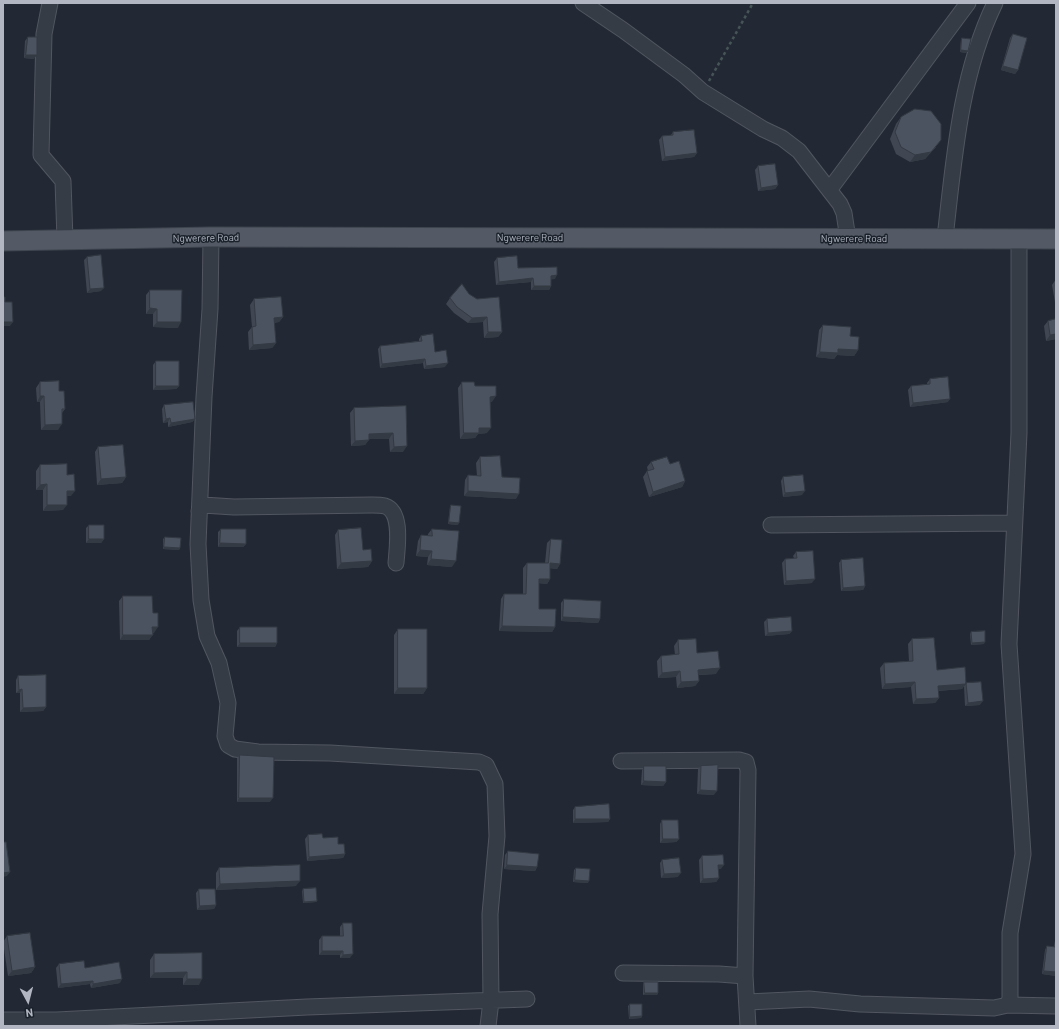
<!DOCTYPE html>
<html>
<head>
<meta charset="utf-8">
<style>
	body { margin:0 }
	#map { position:relative; width:1059px; height:1029px; overflow:hidden; background:#232934; font-family:Barlow,sans-serif }
	canvas { display:block }
	.frame { position:absolute; inset:0; border:4px solid #b1b6c2; pointer-events:none }
	.north { position:absolute; left:8px; top:981px; width:40px; height:40px; -webkit-text-stroke:3px #1b212a; paint-order:stroke; rotate:173deg; font-size:11px; font-weight:700; line-height:16px; text-align:center; color:#b1b6c2 }
	.north::after { content:''; display:block; margin:auto; width:14px; height:18px; background:#b1b6c2; clip-path:polygon(50% 0,100% 100%,50% 72%,0 100%) }
</style>
</head>
<body>
<div id="map">
<canvas width="1059" height="1029"></canvas>
<div class="frame"></div>
<div class="north">N</div>
</div>
<script>
const c = document.querySelector('canvas').getContext('2d');
c.lineJoin = 'round';
function trace(path, color, width, dash) { c.strokeStyle = color; c.lineWidth = width; c.lineCap = dash ? 'butt' : 'round'; c.setLineDash(dash || []); c.stroke(path); }
function paint(path, color) { c.fillStyle = color; c.fill(path, 'evenodd'); }
function drawText(font, color, halo, rows, align = 'center') {
  c.font = font + ' Barlow,sans-serif'; c.lineWidth = 3; c.setLineDash([]); c.textBaseline = 'middle'; c.strokeStyle = halo; c.fillStyle = color; for (const [text, x, y, turn = 0] of rows) {
    c.save(); c.translate(x, y); c.rotate((+turn || 0) * Math.PI / 180); c.textAlign = isNaN(turn) ? turn : align; if (halo) c.strokeText(text, 0, 0); c.fillText(text, 0, 0); c.restore();
  }
}
const minor = new Path2D(`
	M50,3L44,34L41,155L63,181L65,240
	M583,3L623,30L684,75L703,92L763,129L782,138L799,151L840,204L844,213L848,239
	M830,189L968,3
	M211,237L210,309L204,397L198,544L201,600L207,636L219,663L228,703L225,736L228,745L235,749L258,752L330,753L479,762L486,765L495,784L497,836L490,914L491,1001L488,1026
	M945,238C954,159 960,75 995,3
	M199,511L203,505L234,507L372,505C376,505 381,505 385,506C403,512 397,548 396,563
	M771,525L1014,523
	M621,761L739,760L746,762L748,770L745,976
	M623,973L719,974L745,976L748,1026
	M748,1002L809,999L860,1004L994,1008L1008,1005L1056,1006
	M1008,1005L1010,998V933L1023,854L1009,644L1019,433V240
	M3,1020H57L307,1007L527,999`);
const major = new Path2D(`
	M3,241L211,237L1056,239`);
trace(minor, '#515660', 17);
trace(major, '#3f454f', 21);
trace(new Path2D(`
	M709,81L753,3`), '#465457', 2.5, [3, 3]);
trace(minor, '#363c45', 15);
trace(major, '#545a65', 19);
paint(new Path2D(`
	M1013,34L1018,70L1015,74L1001,70L1010,38Z
	M28,37L34,59L24,58L25,41Z
	M962,38L968,51L966,53L960,52L961,40Z
	M901,117L936,147L925,159L910,162L896,154L890,139L896,124Z
	M673,132L697,153L694,157L662,161L659,140L662,136L671,135Z
	M758,166L778,185L775,189L758,191L755,170Z
	M87,257L101,291L87,293L84,260Z
	M497,258L518,268L555,279H551V286L549,290H531V282L496,285L494,262Z
	M1056,279V308L1052,285Z
	M150,290L178,328L153,327V314H146V295Z
	M469,294L502,332L498,337L484,338L483,322L468,323L454,313L446,304L450,298Z
	M254,299L283,317L279,322L274,323L276,343L272,348L249,350L248,332L252,327L250,305Z
	M1048,321L1056,339L1046,341L1044,326Z
	M823,325L858,350L854,356L837,355L834,359L816,357L819,330Z
	M421,336L435,352L445,367L424,369L423,363L380,368L378,349L380,346L419,341V339Z
	M156,361L179,386L176,389L153,390V365Z
	M930,379L948,402L910,407L908,390L911,386L927,384V383Z
	M40,382L59,391L65,409L62,413L58,430H41L40,402H37L36,388Z
	M462,382L475,386L492,402H490L487,433L478,434L475,438L460,439L458,388Z
	M164,405L195,419L192,422L168,427V422L163,423L162,409Z
	M406,406L403,452H390L389,439H369L365,445L351,446L350,413L354,408Z
	M98,447L126,477L122,483L97,485L95,452Z
	M480,457L502,477L516,499L464,496L465,480L468,475L477,476L476,463Z
	M651,462L685,481L682,487L649,497L643,477L647,471H648L647,467Z
	M40,465L67,475L71,496H67L63,510L43,511V490H36V471Z
	M783,477L802,495L783,497L781,481Z
	M451,505L458,525L448,524L450,507Z
	M89,525L104,539L101,543H86V528Z
	M221,529L246,544L243,547H218V532Z
	M432,529L452,567L427,565L428,557L416,556L418,541L421,535H428V534Z
	M338,530L363,550L372,561L368,567L337,569L335,535Z
	M165,537L180,548L179,550L163,549V539Z
	M551,539L560,564L557,569L550,568V579L547,584L539,583V609L555,627L552,632L499,631L501,599L504,594H523V568L527,563H545L547,543Z
	M796,552L812,583L784,585L782,563L785,559L794,558L793,556Z
	M841,560L865,586L863,590L841,591L839,563Z
	M123,596L153,613L154,633H153L149,640H120L119,601Z
	M564,599L600,619L598,623L561,621V603Z
	M767,619L792,631L789,634L765,636L764,622Z
	M240,627L277,643L275,647H237V631Z
	M398,629L427,688L423,694H394V635Z
	M971,632L984,644L971,645L970,634Z
	M912,639L937,670L966,684V683L980,705L965,706L964,686L962,689L938,691L939,698L935,703L913,704L911,687L882,689L880,668L884,663L909,661L908,644Z
	M678,640L697,653L716,674L699,675V681L695,686L677,688L676,677L658,678L657,661L661,656L675,655L674,646Z
	M18,676L46,707L43,711L20,712V693H16V680Z
	M240,755L270,802H237V758Z
	M644,766L666,782L663,786L641,785L642,770Z
	M701,766L714,795L697,794L698,769Z
	M575,807L610,819L608,822L573,823V810Z
	M662,820L679,839L676,842L660,843V824Z
	M308,835L323,838L338,844L345,854L343,858L307,861L305,839Z
	M508,851L537,867L535,871L504,869L505,855Z
	M702,856L721,869H718L719,878L716,882L700,883L699,860Z
	M662,860L678,877L661,878L660,863Z
	M219,868L296,886L216,890V873Z
	M576,868L588,883L573,882L574,870Z
	M199,889L216,905L214,909L197,910L196,893Z
	M303,889L317,901L316,902L303,903L302,891Z
	M343,923L350,958H340V955H319V940L322,936H340V927Z
	M1056,934V976L1042,974L1045,950L1047,946L1054,947Z
	M7,936L35,967L31,973L8,976L3,942Z
	M202,953L199,985H183V978H150V960L154,954Z
	M59,964L85,968L120,983L91,988L90,984L58,988L56,968Z
	M644,982L658,993L657,995H643V984Z
	M630,1004L642,1016L641,1018L629,1019L628,1006Z`), '#404753');
paint(new Path2D(`
	M961,50L968,51L966,53L960,52Z
	M26,55H37L34,59L24,58Z
	M1003,66L1018,70L1015,74L1001,70Z
	M941,140L925,159L910,162L915,155Z
	M697,153L694,157L662,161L665,157Z
	M778,185L775,189L758,191L761,188Z
	M557,275L555,279L548,280L551,276Z
	M533,278L531,282L496,285L499,282Z
	M534,286H551L549,290H531Z
	M104,288L101,291L87,293L90,289Z
	M150,308L157,309L153,314H146Z
	M283,317L279,322L270,323L274,318Z
	M487,317L483,322L468,323L472,318Z
	M3,322H13L10,326H3Z
	M157,322H181L178,328L153,327Z
	M488,332H502L498,337L484,338Z
	M1056,334V339L1046,341L1050,335Z
	M276,343L272,348L249,350L253,345Z
	M838,349L858,350L854,356L837,355L834,359L816,357L820,352Z
	M425,359L423,363L380,368L382,364Z
	M448,363L445,367L424,369L426,366Z
	M156,386H179L176,389L153,390Z
	M40,396H44L40,402H37Z
	M496,396L492,402H486L490,397Z
	M950,399L948,402L910,407L913,403Z
	M170,418L168,422L163,423L166,419Z
	M195,419L192,422L168,427L171,423Z
	M62,424L58,430H41L45,425Z
	M479,428H491L487,433L478,434L475,438L460,439L464,433Z
	M393,433L389,439H365L369,434Z
	M369,440L365,445L351,446L355,441Z
	M407,446L403,452H390L394,447Z
	M126,477L122,483L97,485L101,479Z
	M685,481L682,487L649,497L653,492Z
	M47,484L43,490H36L40,485Z
	M67,491H75L71,496H63Z
	M468,491L519,494L516,499L464,496Z
	M805,491L802,495L783,497L785,493Z
	M47,505H67L63,510L43,511Z
	M449,522L459,523L458,525L448,524Z
	M89,539H104L101,543H86Z
	M220,543L246,544L243,547H218Z
	M164,547L180,548L179,550L163,549Z
	M420,550L432,551L428,557L416,556Z
	M431,559L456,561L452,567L427,565Z
	M372,561L368,567L337,569L341,563Z
	M550,563L560,564L557,569L547,568Z
	M539,579H550L547,584L536,583Z
	M815,579L812,583L784,585L786,581Z
	M865,586L863,590L841,591L843,588Z
	M563,617L600,619L598,623L561,621Z
	M502,626L555,627L552,632L499,631Z
	M152,627H158L154,633H149Z
	M792,631L789,634L765,636L768,633Z
	M123,635H153L149,640H120Z
	M985,642L984,644L971,645L972,643Z
	M240,643H277L275,647H237Z
	M720,668L716,674L694,675L698,670Z
	M680,671L676,677L658,678L662,673Z
	M699,681L695,686L677,688L681,682Z
	M915,682L911,687L882,689L885,684Z
	M966,684L962,689L934,691L938,686Z
	M398,688H427L423,694H394Z
	M22,689L20,693H16L19,690Z
	M939,698L935,703L913,704L916,699Z
	M983,701L980,705L965,706L968,703Z
	M46,707L43,711L20,712L23,708Z
	M644,781L666,782L663,786L641,785Z
	M700,790L717,791L714,795L697,794Z
	M239,798H273L270,802H237Z
	M575,819H610L608,822L573,823Z
	M663,839H679L676,842L660,843Z
	M345,854L343,858L307,861L309,857Z
	M507,865L537,867L535,871L504,869Z
	M718,865H724L721,869H715Z
	M10,872L7,876L3,877V873Z
	M681,873L678,877L661,878L664,874Z
	M719,878L716,882L700,883L703,879Z
	M575,880L589,881L588,883L573,882Z
	M300,881L296,886L216,890L220,884Z
	M317,901L316,902L303,903L304,902Z
	M216,905L214,909L197,910L200,906Z
	M322,951H343L340,955H319Z
	M353,954L350,958H340L343,955Z
	M35,967L31,973L8,976L12,971Z
	M1044,971L1056,972V976L1042,974Z
	M187,972L183,978H150L154,973Z
	M122,979L120,983L91,988L93,984Z
	M187,979H202L199,985H183Z
	M93,981L90,984L58,988L61,984Z
	M645,993H658L657,995H643Z
	M642,1016L641,1018L629,1019L630,1017Z`), '#343a43');
const building = new Path2D(`
	M1013,34L1027,38L1018,70L1003,66Z
	M28,37H37V55H26Z
	M962,38L971,39L968,51L961,50Z
	M915,109L931,111L941,124V140L931,152L915,155L901,147L895,132L901,117Z
	M694,130L697,153L665,157L662,136L673,135V132Z
	M775,164L778,185L761,188L758,166Z
	M101,255L104,288L90,289L87,257Z
	M517,256L518,268L557,267V275L551,276V286H534L533,278L499,282L497,258Z
	M462,284L469,294L477,299L499,297L502,332H488L487,317L472,318L457,307L450,298Z
	M150,290H182L181,322H157V309L150,308Z
	M3,297H5V302H12L13,322H3Z
	M281,297L283,317L274,318L276,343L253,345L252,327L256,326L254,299Z
	M1056,319V334L1050,335L1048,321Z
	M823,325L851,327L850,336L859,337L858,350L838,349V353L820,352Z
	M433,334L435,352L446,350L448,363L426,366L425,359L382,364L380,346L422,341L421,336Z
	M156,361H179V386H156Z
	M948,377L950,399L913,403L911,386L930,384V379Z
	M59,381V391H64L65,409H62V424L45,425L44,396H40V382Z
	M462,382H474L475,386H496V396L490,397L491,428H479V433H464Z
	M193,402L195,419L171,423L170,418L166,419L164,405Z
	M406,406L407,446L394,447L393,433L369,434V440L355,441L354,408Z
	M123,445L126,477L101,479L98,447Z
	M500,456L502,477L520,478L519,494L468,491V475L481,476L480,457Z
	M667,457L670,464L679,461L685,481L653,492L647,471L654,469L651,462Z
	M67,464V475L74,474L75,491H67V505H47V484L40,485V465Z
	M803,475L805,491L785,493L783,477Z
	M451,505L461,506L459,523L449,522Z
	M89,525H104V539H89Z
	M361,528L363,550L371,549L372,561L341,563L338,530Z
	M221,529H246V544L220,543Z
	M432,529L459,531L456,561L431,559L432,551L420,550L421,535L432,536Z
	M165,537L181,538L180,548L164,547Z
	M551,539L562,540L560,564L550,563V579H539V609H556L555,627L502,626L504,594H526L527,563H548Z
	M813,551L815,579L786,581L785,559L797,558L796,552Z
	M863,558L865,586L843,588L841,560Z
	M123,596H152L153,613H158V627H152L153,635H123Z
	M564,599L601,601L600,619L563,617Z
	M791,617L792,631L768,633L767,619Z
	M240,627H277V643H240Z
	M398,629H427V688H398Z
	M985,631V642L972,643L971,632Z
	M934,638L937,670L965,667L966,684L938,686L939,698L916,699L915,682L885,684L884,663L913,661L912,639Z
	M696,639L697,653L718,651L720,668L698,670L699,681L681,682L680,671L662,673L661,656L679,654L678,640Z
	M46,675V707L23,708L22,689L19,690L18,676Z
	M981,682L983,701L968,703L966,683Z
	M240,755L274,757L273,798H239Z
	M718,765L717,791L700,790L701,766Z
	M644,766H666V782L644,781Z
	M609,804L610,819H575V807Z
	M662,820H678L679,839H663Z
	M322,834L323,838L338,837V844H344L345,854L309,857L308,835Z
	M3,842H6L10,872L3,873Z
	M508,851L539,854L537,867L507,865Z
	M723,855L724,865H718L719,878L703,879L702,856Z
	M679,858L681,873L664,874L662,860Z
	M300,865V881L220,884L219,868Z
	M576,868L590,869L589,881L575,880Z
	M316,888L317,901L304,902L303,889Z
	M199,889H215L216,905L200,906Z
	M343,923H352L353,954L343,955V951H322V936H343Z
	M30,933L35,967L12,971L7,936Z
	M1047,946L1056,947V972L1044,971Z
	M202,953V979H187V972L154,973V954Z
	M84,961L85,968L119,962L122,979L93,984V981L61,984L59,964Z
	M644,982H658V993H645Z
	M630,1004H642V1016L630,1017Z`);
paint(building, '#4b5360');
trace(building, '#343a43', 1);
drawText('10px', '#b1b6c2', '#1b212a', [
	["Ngwerere Road",206,238,-1],
	["Ngwerere Road",530,238],
	["Ngwerere Road",854,239]
]);
</script>
</body>
</html>
